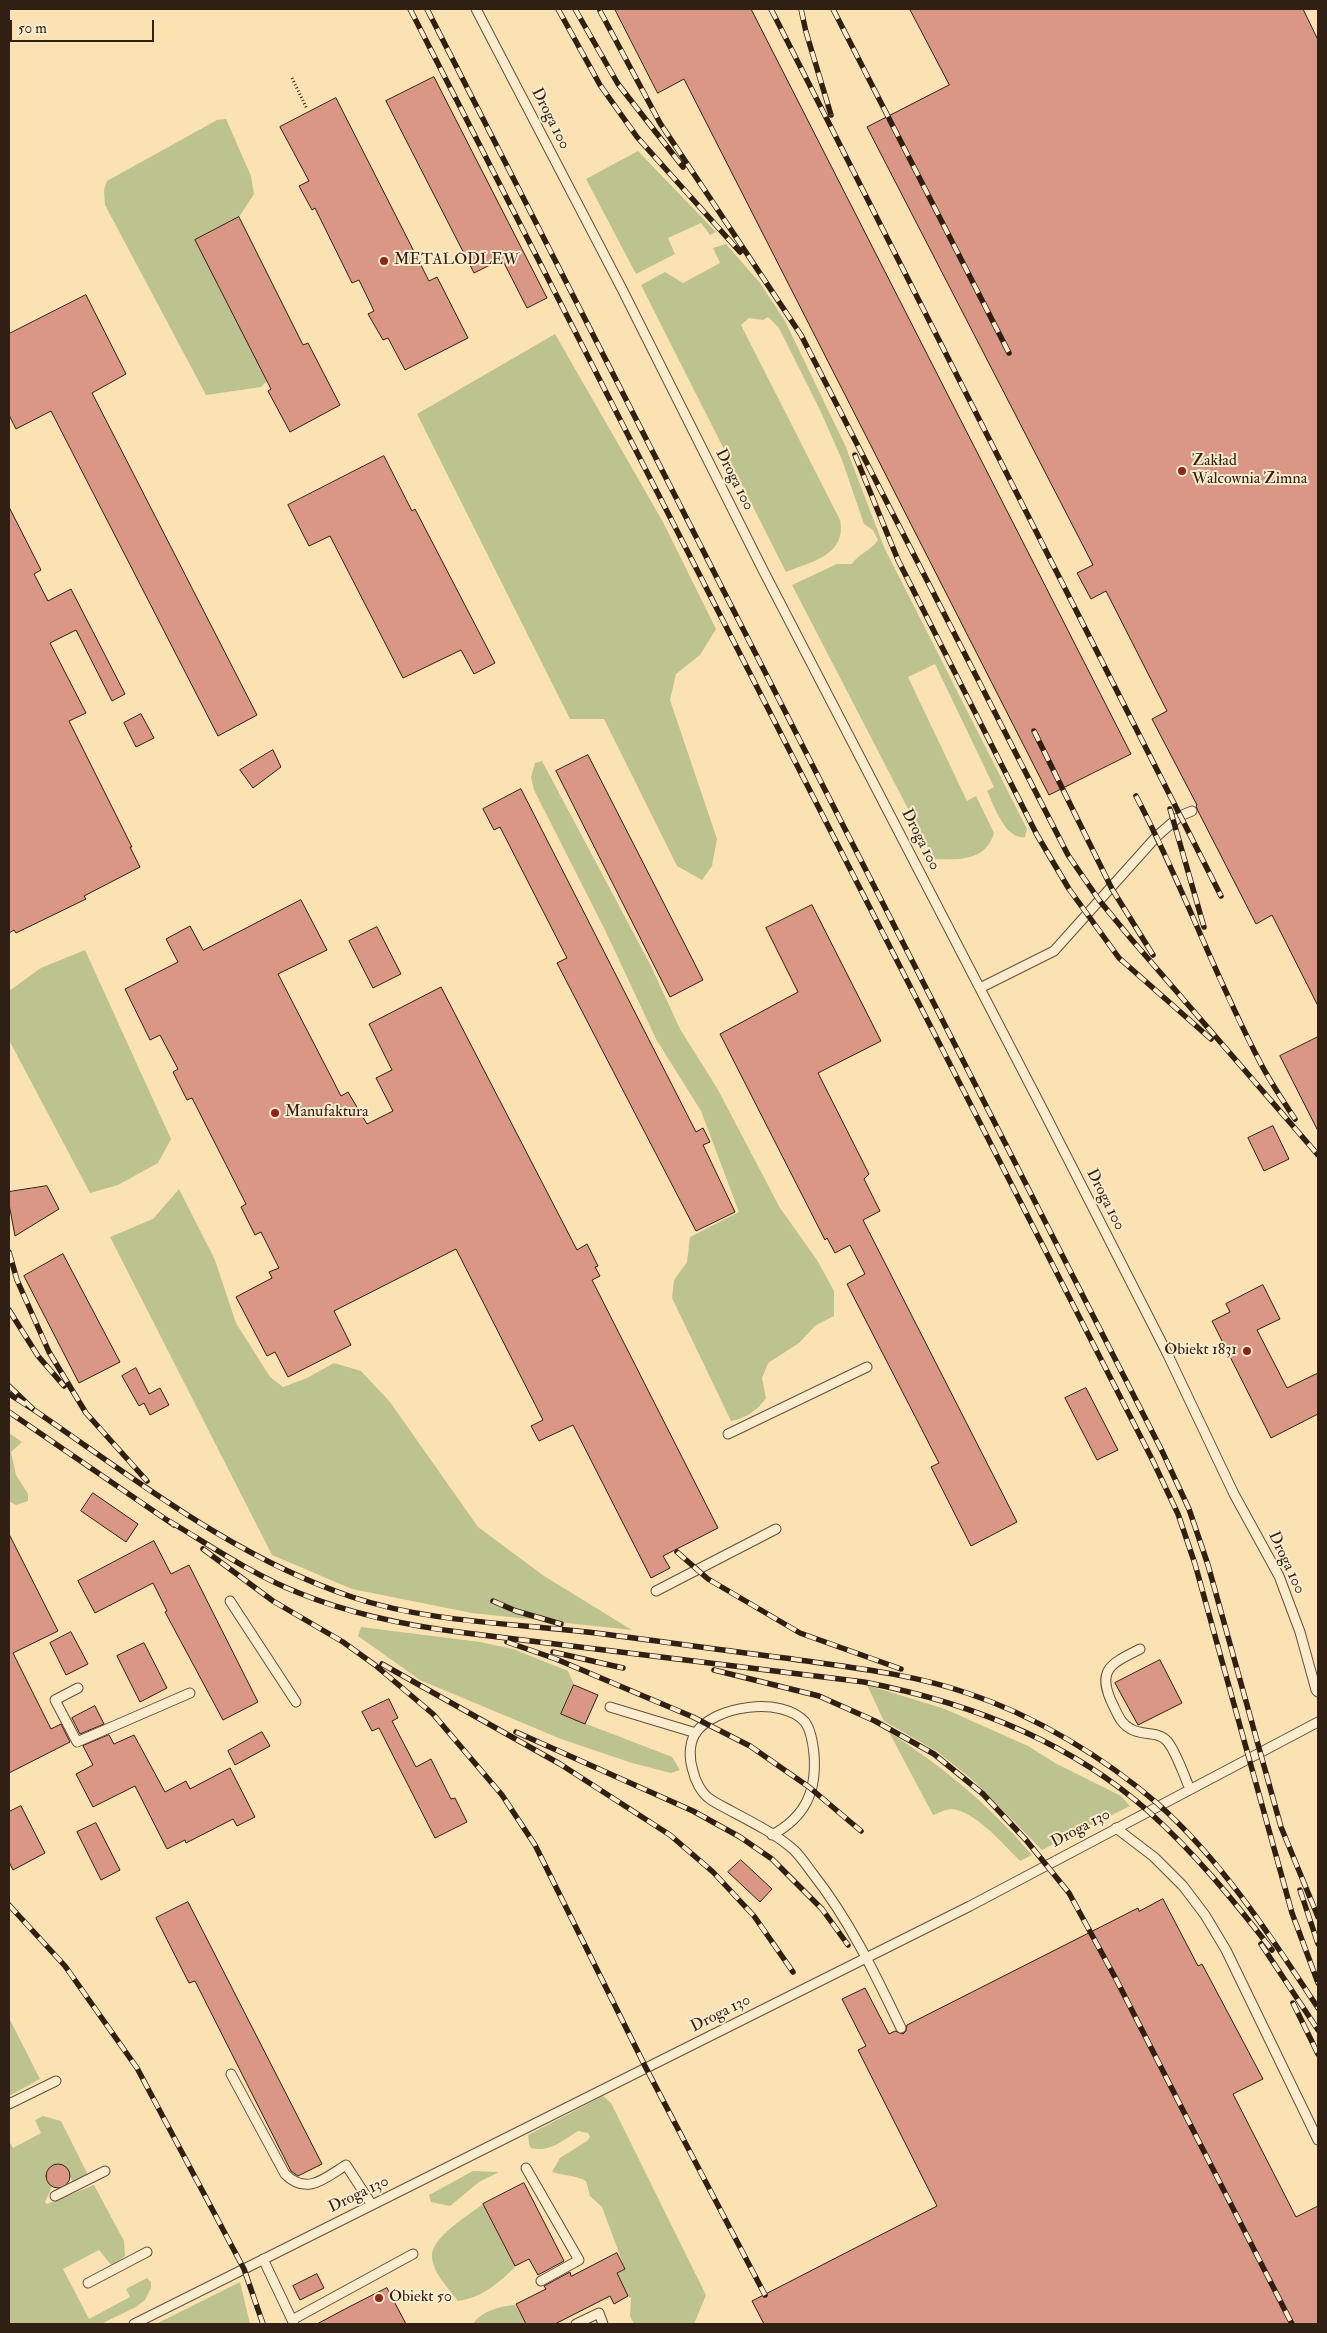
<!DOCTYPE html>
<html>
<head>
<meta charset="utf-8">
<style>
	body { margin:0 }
	#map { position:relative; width:1327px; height:2333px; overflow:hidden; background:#fbe2b3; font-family:"IM FELL Double Pica",serif }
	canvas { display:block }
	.frame { position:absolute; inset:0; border:10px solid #302014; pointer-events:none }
	.scale { position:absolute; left:10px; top:20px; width:144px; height:22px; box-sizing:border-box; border:2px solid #302014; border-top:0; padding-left:6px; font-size:15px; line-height:18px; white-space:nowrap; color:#302014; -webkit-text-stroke:4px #fcecce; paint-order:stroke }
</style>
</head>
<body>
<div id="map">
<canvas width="1327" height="2333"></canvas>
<div class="frame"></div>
<div class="scale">50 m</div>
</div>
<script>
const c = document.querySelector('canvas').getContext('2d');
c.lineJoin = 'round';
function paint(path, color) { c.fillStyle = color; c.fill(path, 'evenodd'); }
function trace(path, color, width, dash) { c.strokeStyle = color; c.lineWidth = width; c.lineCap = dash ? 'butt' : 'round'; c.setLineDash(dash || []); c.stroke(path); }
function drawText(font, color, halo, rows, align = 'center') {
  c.font = font + ' "IM FELL Double Pica",serif'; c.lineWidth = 4; c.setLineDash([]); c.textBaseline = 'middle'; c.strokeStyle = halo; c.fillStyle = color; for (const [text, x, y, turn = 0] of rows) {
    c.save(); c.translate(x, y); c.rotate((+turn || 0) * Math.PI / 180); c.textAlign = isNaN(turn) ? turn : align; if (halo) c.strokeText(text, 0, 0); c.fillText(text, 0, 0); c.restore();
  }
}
paint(new Path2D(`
	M226,119L251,176L254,194L239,217L195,240L267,381L261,387L206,395L105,205L104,190L107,181L217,120Z
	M638,151L716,232L710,235L701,223L668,238L675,254L636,274L586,179Z
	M726,244L760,283L785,321L845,445L884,547L1027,829L1025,837C1005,840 994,805 987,791L994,787L935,664L908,677L967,801L976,796L994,833C986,861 959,860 934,859L792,585L837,564H852C859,553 871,551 878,540L873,530L864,524L842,460L820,410L779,328L768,317L763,320L749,318L741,325L840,520C847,555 811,562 786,572L641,285L665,272L683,283L720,263L713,248Z
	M555,334L663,522L716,629L700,655L676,674L670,700L717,839L712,866L702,880L677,866L604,719H570L417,414Z
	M542,761L650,964L680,1029L717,1088L780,1208L817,1260L834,1291V1316L816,1325L799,1343L768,1363L762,1378L766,1398C757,1411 746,1418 731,1421L672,1298L674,1280L687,1262L690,1237L739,1212L701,1111L656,1039L605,930L534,790L531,777L535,763Z
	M85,950L171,1139L158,1163L118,1185L90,1193L9,1040V991L41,968Z
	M179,1189L215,1260L236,1323L270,1377L283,1387L307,1378L334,1363L361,1371L390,1402L478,1527L544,1576L632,1630L472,1613L352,1589L272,1555L110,1237L153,1219Z
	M9,1433L22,1442L11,1452L16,1475L28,1494V1501L16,1505L9,1501Z
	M361,1627L480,1642L513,1649L568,1671L574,1685L561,1714L672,1757L680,1770L671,1773L632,1763L561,1739L420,1680L358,1636Z
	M867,1685L945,1709L1028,1746L1055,1763L1121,1796L1130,1806L1042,1850L975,1782L938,1752L884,1721Z
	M889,1732C946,1769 987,1803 1032,1855L1020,1861C1004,1845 975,1811 952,1809C946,1809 939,1813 933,1815Z
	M9,2018L40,2079L9,2096Z
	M603,2096L611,2103L706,2295L694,2324H634L630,2316L631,2298L628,2296L617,2273L625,2269L602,2207L590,2196L586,2181C575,2175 564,2176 552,2172L560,2158L587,2141L590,2137L588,2133L578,2131C563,2140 550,2153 531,2148L529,2144L528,2135Z
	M43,2116L61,2121L88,2175L73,2183L65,2166L60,2164L51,2166C45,2173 45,2180 52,2186L45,2202L47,2204L94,2185L124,2241L125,2256L112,2266L99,2250L63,2269L89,2319L130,2297L126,2289L147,2278L151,2282V2288L145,2300L136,2307L101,2324H9V2141L13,2148L41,2133L35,2120Z
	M473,2171L499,2172L479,2182L450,2206L431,2202L429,2195Z
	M483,2204L515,2267C499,2283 481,2298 458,2301C449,2289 433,2273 432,2257C430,2238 469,2215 483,2204Z
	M240,2282L250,2324H156Z
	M515,2305L526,2324H473C481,2311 501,2306 515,2305Z`), '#bdc38e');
const building = new Path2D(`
	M615,9H751L1131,754L1049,795L684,79L658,93Z
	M910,9H1303L1318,40V1006L1272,915L1256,924L1198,811L1196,806L1197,805L1152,719L1167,711L1106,591L1091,599L1077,573L1093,565L867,127L949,85Z
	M434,77L547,298L527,308L502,259L474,273L386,101Z
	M336,98L429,281L437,277L468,338L405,370L388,338L383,340L368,314L374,311L359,280L352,283L315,208L312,210L299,186L309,181L280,127Z
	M239,217L303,345L308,343L340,405L290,432L268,391L271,389L195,240Z
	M86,295L126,374L92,393L257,715L218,736L51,411L16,429L9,415V334Z
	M384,456L412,511L415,509L495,663L474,674L461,650L403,678L330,536L309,546L288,505Z
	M9,507L41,570L34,574L48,601L71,589L125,694L112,701L76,630L50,643L86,713L69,721L132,847H130L140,867L84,896L86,899L16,933L14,930L9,933Z
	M141,714L154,738L136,747L124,723Z
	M273,750L281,767L253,788L240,770Z
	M588,755L703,980L670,997L556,771Z
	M521,789L696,1132L703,1128L710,1142L703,1145L735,1212L696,1231L557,963L567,958L500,827L494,830L483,809Z
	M301,900L327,950L278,974L341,1096L348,1092L367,1124L393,1111L376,1078L392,1070L369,1024L441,987L577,1250L587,1244L598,1266L595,1267L600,1276L592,1280L718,1528L663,1556L670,1568L651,1578L573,1425L539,1441L531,1426L543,1420L456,1249L334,1311L351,1345L288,1377L275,1352L267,1356L236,1297L272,1278L269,1272L279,1268L261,1232L255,1235L241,1207L246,1204L192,1098L187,1100L173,1072L178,1069L160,1035L150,1040L125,989L178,962L166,939L190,926L203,950Z
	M812,905L881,1041L818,1073L869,1174L864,1179L880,1211L863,1220L1017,1522L971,1546L931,1467L939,1463L847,1284L865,1274L850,1245L835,1253L827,1238L825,1240L720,1034L798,992L766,928Z
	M377,927L401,974L373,988L349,941Z
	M1318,1037V1131L1280,1056Z
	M1273,1126L1289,1159L1264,1171L1248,1138Z
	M47,1186L59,1209L15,1236L9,1204V1192Z
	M63,1254L120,1362L79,1383L24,1276Z
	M1263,1285L1280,1319L1257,1330L1287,1388L1318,1373V1414L1271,1438L1212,1321L1230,1312L1226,1304Z
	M136,1368L149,1394L160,1388L169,1405L150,1415L144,1403L139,1406L122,1376Z
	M1086,1388L1118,1450L1097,1460L1065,1398Z
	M93,1493L138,1524L126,1542L81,1511Z
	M9,1534L58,1631L13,1653L51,1729L61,1724L70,1742L9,1773Z
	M154,1541L171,1574L189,1565L258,1702L223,1720L165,1612L167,1611L153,1583L95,1613L78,1581Z
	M71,1632L88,1664L66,1675L50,1643Z
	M144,1643L167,1688L140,1702L117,1656Z
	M1160,1660L1182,1703L1138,1725L1115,1683Z
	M574,1685L598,1695L585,1724L561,1714Z
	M389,1699L398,1718L392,1721L416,1767L431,1759L451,1799L455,1798L467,1822L435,1838L379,1728L372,1731L362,1712Z
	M95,1706L104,1724L80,1734L72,1718Z
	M262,1732L270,1746L235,1765L228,1751Z
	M109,1735L114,1744L134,1735L165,1792L186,1781L190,1789L230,1768L255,1817L237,1826L233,1819L186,1843L185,1840L167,1849L135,1786L93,1807L76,1774L93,1765L83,1746Z
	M21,1806L45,1853L13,1870L9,1862V1812Z
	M96,1823L120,1870L101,1880L77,1832Z
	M741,1860L772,1889L760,1902L728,1872Z
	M1163,1899L1198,1966L1202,1964L1263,2079L1233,2094L1296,2217L1318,2206V2324H764L752,2301L937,2206L858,2050L866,2046L842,1999L865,1988L889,2034L895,2031L903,2034L906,2031L907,2025L1138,1908L1139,1911Z
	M188,1902L322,2164L298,2176L291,2171L195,1981L189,1983L156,1918Z
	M46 2176a12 12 0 1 1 24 0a12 12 0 1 1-24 0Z
	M524,2183L564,2261L538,2275L529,2259L515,2266L483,2204Z
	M617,2253L625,2269L617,2273L628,2296L614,2304L610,2296L555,2324H526L516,2304L546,2289L544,2286L570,2272L571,2276Z
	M317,2274L324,2288L300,2300L293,2286Z
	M387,2288L406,2324H317L345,2309Z`);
paint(building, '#da9785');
trace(building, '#302014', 1);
const service = new Path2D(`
	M476,9L622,289L764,572L1043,1110L1167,1353L1234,1494L1279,1576L1300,1632L1316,1690L1318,1692
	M980,988L1054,951L1157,836L1180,816L1192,811
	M728,1434L867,1367
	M656,1591L776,1529
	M230,1601L296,1702
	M1140,1649C1110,1664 1096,1670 1113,1705C1118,1715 1121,1724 1131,1729C1143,1736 1158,1731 1167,1741C1176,1751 1184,1776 1190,1789
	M78,1688L55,1700L77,1742L190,1693
	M610,1707L696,1733
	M1116,1828L1154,1857L1183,1886L1205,1915L1226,1950L1318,2140
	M772,1835C805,1817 817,1792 814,1754C813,1744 811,1730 805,1722C783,1696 713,1705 695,1734C689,1744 689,1759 693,1771C695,1780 701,1793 710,1799C717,1804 726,1808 733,1812C754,1823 777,1835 794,1850C801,1857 807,1866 813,1874C850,1921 875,1974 901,2028
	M231,2074L285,2174C307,2196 325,2178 346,2165L372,2205
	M9,2104L56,2081
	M526,2168L579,2260L541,2281
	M55,2196L105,2171
	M263,2259L294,2324
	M88,2283L147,2252
	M292,2320L413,2254
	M134,2324L970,1906L1318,1722
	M576,2324L599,2313L603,2324`);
trace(service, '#63503c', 11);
trace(new Path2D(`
	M292,78L307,109`), '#302014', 3, [1, 2.5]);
trace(service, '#fcecce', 9);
const rail = new Path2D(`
	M410,9L1152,1459L1178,1514L1195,1564L1292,1913L1318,1983
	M427,9L1162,1451L1189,1509L1208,1565L1281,1827L1318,1917
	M558,9L600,85L637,137L740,252
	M575,9L618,84L683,167
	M771,9L1221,896
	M801,9L806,32L831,115
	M833,9L1009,353
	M600,11L660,123L801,335L1068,855L1099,900L1132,940L1318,1155
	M855,455L898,560L1037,835L1069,889L1119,958L1211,1039
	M1034,731L1112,889L1153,955
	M1136,796C1182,883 1215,977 1261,1064C1271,1083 1283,1101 1295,1119
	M1170,809L1204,927
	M9,1252L17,1280L49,1352L86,1413L147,1481
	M9,1310L38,1356L64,1386
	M9,1386L34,1410L9,1394
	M34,1410C135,1479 235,1558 352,1597C427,1622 509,1623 587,1632C653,1640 719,1650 785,1658C847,1667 909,1673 967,1693C1034,1715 1105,1758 1158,1804C1223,1862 1271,1937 1318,2008
	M9,1412L174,1525
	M169,1521C211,1546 253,1575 299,1593C353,1615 409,1626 466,1633L864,1682C967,1702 1069,1741 1148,1811C1195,1853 1234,1901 1272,1950
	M203,1549L273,1601L343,1642L375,1665L433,1714L502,1795L535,1845L646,2068L765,2295
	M677,1552L708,1579L800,1633L901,1669
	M493,1601L516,1611L561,1624
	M507,1642L556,1659L693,1717L750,1746L809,1787L861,1831
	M553,1652L623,1668
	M382,1664L560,1764L670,1835L713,1872L754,1916L793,1972
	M714,1670L819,1696L875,1721L934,1754L983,1794L1026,1840L1069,1893L1116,1979L1292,2324
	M516,1732L693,1811L740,1837L772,1859L822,1909L848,1945
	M1300,1890L1318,1944
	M9,1905L65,1966L137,2068L244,2269L263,2324
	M1261,1944L1318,2030
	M1293,2003L1318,2054`);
trace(rail, '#302014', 5.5);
trace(rail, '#fcecce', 4, [11]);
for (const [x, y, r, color] of [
	[384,261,5,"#8f2418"],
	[1182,471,5,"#8f2418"],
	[275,1113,5,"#8f2418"],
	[1247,1351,5,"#8f2418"],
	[379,2298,5,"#8f2418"]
]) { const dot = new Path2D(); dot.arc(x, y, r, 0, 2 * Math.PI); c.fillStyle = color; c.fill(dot); trace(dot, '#fcecce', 2); }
drawText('16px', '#302014', '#fcecce', [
	["Droga 100",550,119,63],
	["Droga 100",734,480,63],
	["Droga 100",920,840,63],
	["Droga 100",1105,1200,63],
	["Droga 100",1286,1563,65],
	["Droga 130",1081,1829,-28],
	["Droga 130",721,2014,-27],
	["Droga 130",359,2195,-26]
]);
drawText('16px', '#302014', '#fcecce', [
	["METALODLEW",394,261],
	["Zakład",1192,462],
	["Walcownia Zimna",1192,480],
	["Manufaktura",285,1113],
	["Obiekt 1831",1237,1351,"right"],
	["Obiekt 50",389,2298]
], 'left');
</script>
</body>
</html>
